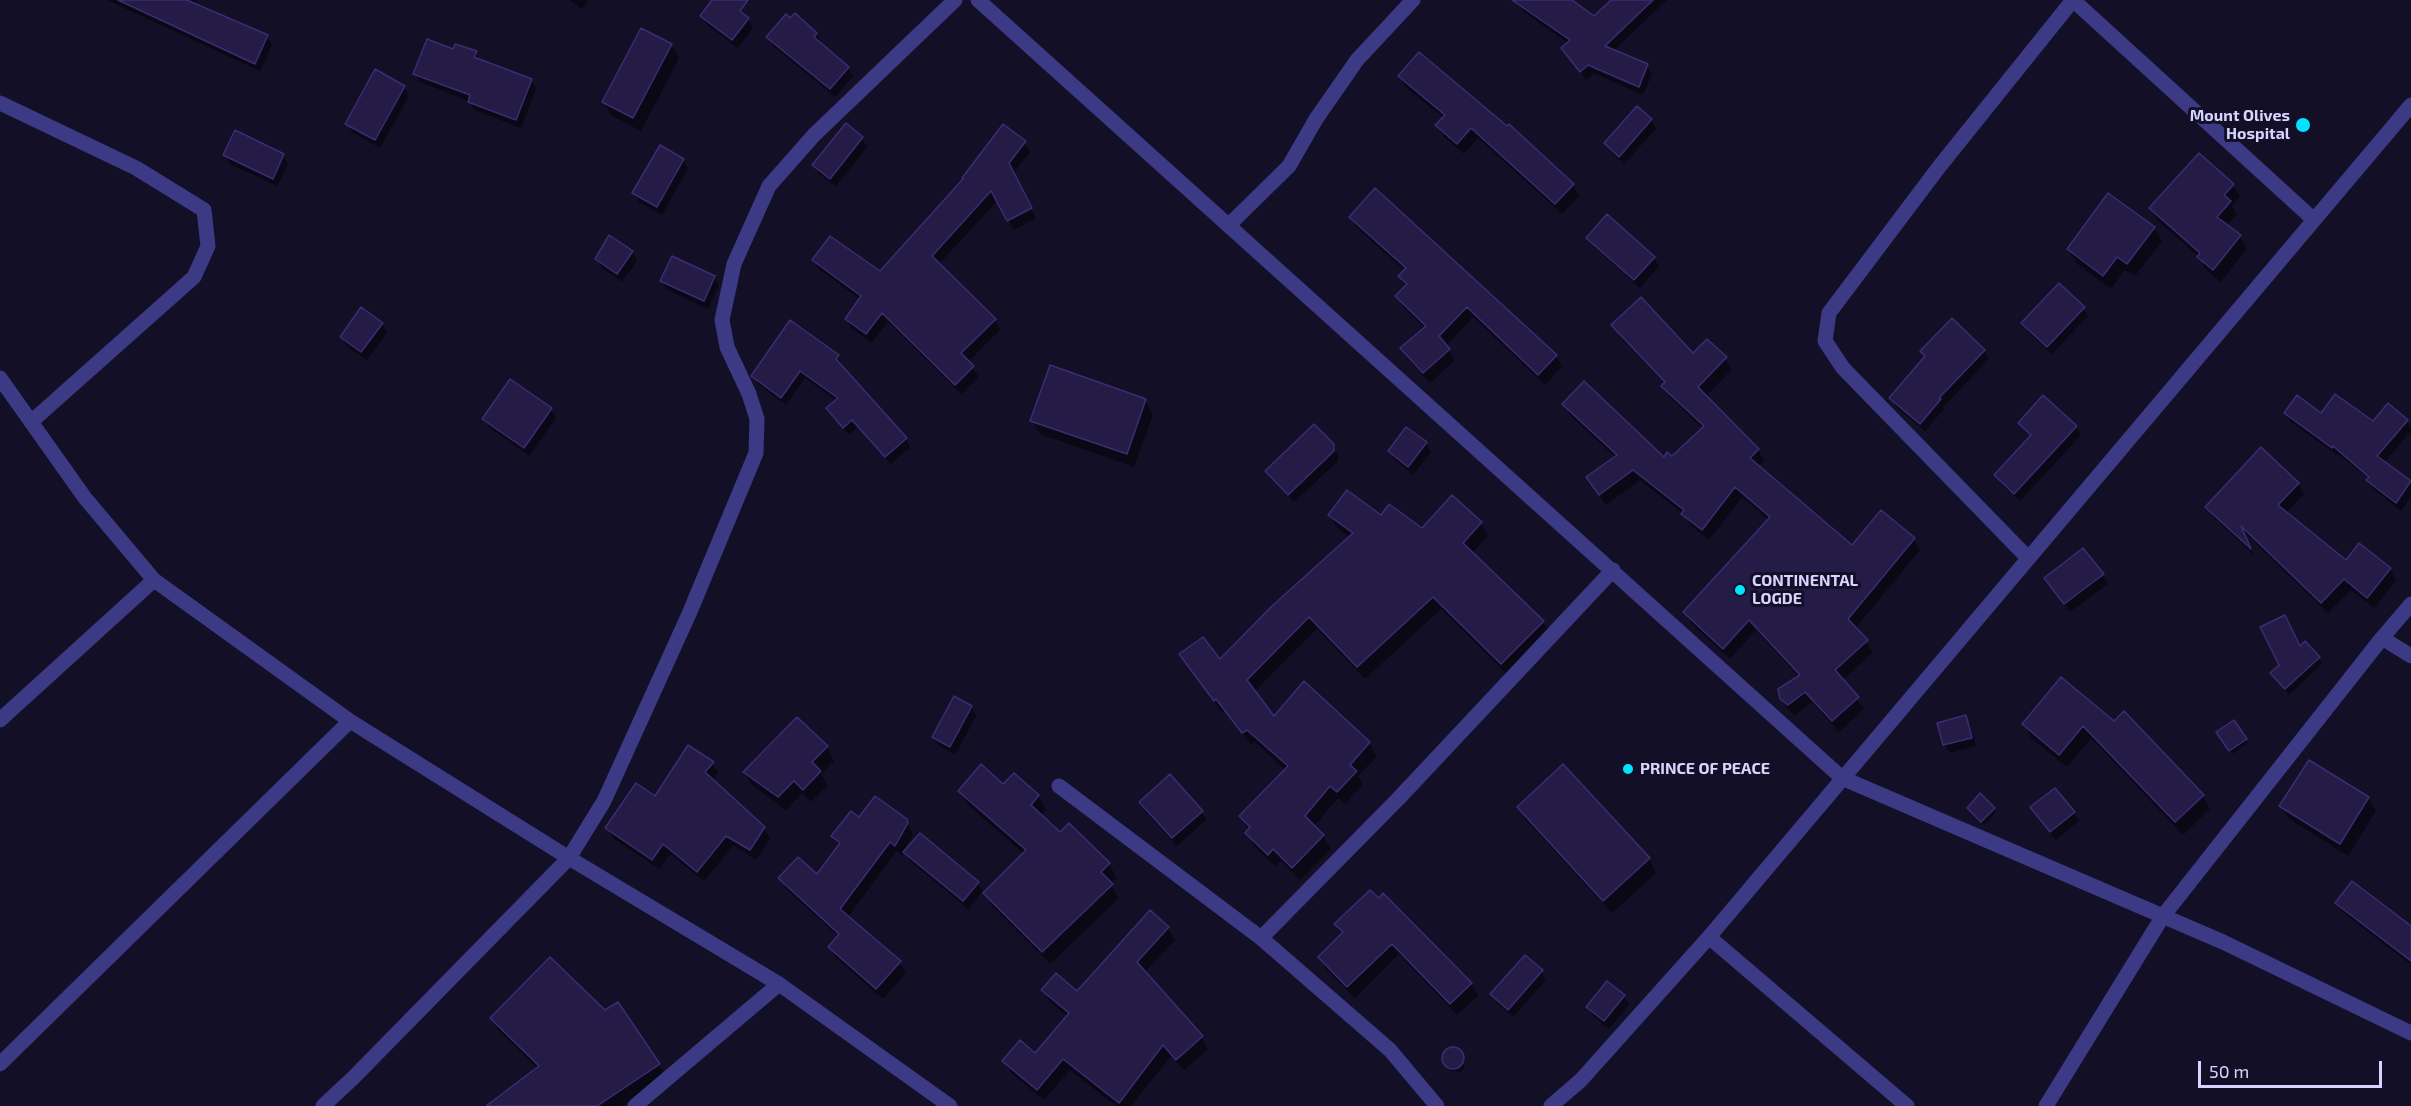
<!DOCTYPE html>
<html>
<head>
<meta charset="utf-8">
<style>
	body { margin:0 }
	#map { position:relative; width:2411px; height:1106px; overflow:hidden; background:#130f26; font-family:"Exo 2",sans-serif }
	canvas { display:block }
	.scale { position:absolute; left:2198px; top:1061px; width:184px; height:27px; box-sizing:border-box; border:3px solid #d9d4ff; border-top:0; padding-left:8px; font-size:18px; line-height:21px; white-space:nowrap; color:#d9d4ff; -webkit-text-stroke:4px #130f26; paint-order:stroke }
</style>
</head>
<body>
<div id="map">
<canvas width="2411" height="1106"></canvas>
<div class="scale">50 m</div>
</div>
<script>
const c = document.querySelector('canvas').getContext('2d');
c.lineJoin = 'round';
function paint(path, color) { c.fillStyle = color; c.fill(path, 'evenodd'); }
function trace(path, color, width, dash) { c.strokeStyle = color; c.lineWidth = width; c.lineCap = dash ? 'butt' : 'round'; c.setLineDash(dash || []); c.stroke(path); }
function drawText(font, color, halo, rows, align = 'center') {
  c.font = font + ' "Exo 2",sans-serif'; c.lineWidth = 6; c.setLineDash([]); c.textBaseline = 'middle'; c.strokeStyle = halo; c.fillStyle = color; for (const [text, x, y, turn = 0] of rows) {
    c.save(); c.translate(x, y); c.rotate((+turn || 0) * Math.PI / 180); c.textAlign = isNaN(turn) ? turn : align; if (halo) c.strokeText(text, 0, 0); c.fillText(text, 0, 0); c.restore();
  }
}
paint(new Path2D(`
	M107,0H197L194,5L267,36L272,45L260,71Z
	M569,0H588L582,9Z
	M714,0H722L748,19L753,28L738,48L707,25L702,16Z
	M1522,0H1569L1594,18L1613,0H1667L1613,51L1647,66L1652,74L1643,95L1594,73L1586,80L1563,48L1569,44L1524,12L1519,4Z
	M642,30L671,45L679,58L641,131L611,115L604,102Z
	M816,34L821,42L820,44L848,68L853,76L835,97L773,46L768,37Z
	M454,50L476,53L480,61L531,80L536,89L521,128L474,110L469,101L420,82L415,74Z
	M1400,77L1573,184L1579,196L1562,214L1478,138L1464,154L1444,137L1437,126L1444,118L1406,88Z
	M404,87L409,96L380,148L352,132L347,124Z
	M1637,108L1651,120L1656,129L1624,164L1611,152L1606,144Z
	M862,138L867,147L836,186L819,174L814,165Z
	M1024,142L1030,152L1013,174L1036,218L1014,230L998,200L939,264L995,320L1000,330L968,362L979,377L961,394L888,322L872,343L852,329L846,319L861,300L820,270L814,261L880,273Z
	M225,155H283L288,164L277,186L230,164Z
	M683,160L688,168L662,215L639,202L634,193Z
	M2232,184L2240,197L2232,206L2237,214L2226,226L2239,236L2247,249L2221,282L2206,270L2199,257L2158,221L2151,208Z
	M2108,195L2154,228L2162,241L2135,276L2125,270L2111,289L2076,263L2068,249Z
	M1351,218L1556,356L1562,366L1545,385L1473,317L1446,346L1455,360L1430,383L1408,359L1402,349L1425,328L1403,307L1397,297L1406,287L1400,276L1405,271L1357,228Z
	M1588,238L1654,258L1659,266L1640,288L1593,246Z
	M632,252L637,261L622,282L602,268L596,259Z
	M714,277L719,285L708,309L667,290L662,281Z
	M2083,308L2088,316L2052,354L2028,332L2023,323Z
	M382,324L387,333L367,360L347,346L342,337Z
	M1613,325L1693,355L1725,358L1732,369L1705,397L1758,450L1764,461L1758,467L1853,547L1914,539L1920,550L1855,629L1873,652L1842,681L1864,709L1839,732L1812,702L1795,715L1788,710L1782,698L1799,677L1756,630L1730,659L1691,623L1685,612L1769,520L1742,497L1709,540L1690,525L1683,514L1640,480L1606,505L1588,478L1616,458L1570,415L1564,404L1664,459L1673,458L1703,429L1670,397L1663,386L1665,384L1619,336Z
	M1922,351H1984L1989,359L1943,407L1944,409L1925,431L1896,407L1891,398L1926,357Z
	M837,356L842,364L841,366L906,439L910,447L891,464L858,427L849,435L827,409L837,401L805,378L786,405L758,384L753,376Z
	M511,381L551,410L556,418L529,456L489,427L484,419Z
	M1145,400L1153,414L1134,467L1040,434L1032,421Z
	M2388,405L2407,421L2411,428V431L2384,463L2411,484V497L2401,511L2373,489L2369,479L2338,454L2337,455L2291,422L2286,414L2322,415L2373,423Z
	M2020,423L2076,427L2081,435L2020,501L2001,484L1996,475L2031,437Z
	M1426,443L1431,452L1413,475L1395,460L1390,452Z
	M1332,445L1338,454V461L1294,502L1272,480L1267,471Z
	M2298,483L2304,494L2286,513L2346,562L2360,546L2390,569L2396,580L2374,608L2351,590L2328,613L2244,532L2254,555L2214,518L2207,507Z
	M1330,515L1382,517L1422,530L1481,523L1488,536L1472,553L1543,622L1550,635L1509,676L1441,609L1365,679L1317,629L1254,692L1273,718L1369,743L1377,756L1358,776L1363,784L1345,804L1338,798L1314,827L1323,836L1331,849L1300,880L1281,861L1276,867L1254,846L1247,833L1249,831L1240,816L1286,770L1255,742L1251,745L1225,711L1222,713L1181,655L1220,661L1350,538L1337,528Z
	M2103,575L2108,584L2070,612L2051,587Z
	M2300,648L2319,658L2322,664L2289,695L2272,673Z
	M2062,679L2203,796L2210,809L2183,835L2091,738L2067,767L2031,738L2024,724Z
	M955,698L971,707L976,716L955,755L938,745L933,737Z
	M1965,717L1970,725L1976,746L1950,753L1945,745Z
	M797,719L827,747L834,761L821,774L828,785L811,802L802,793L786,810L752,785L745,772Z
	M2233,722L2248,743L2232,754L2218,732Z
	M712,763L718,773L712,781L764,828L770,839L756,860L733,845L704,881L670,854L659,869L613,838L607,828Z
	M1563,766L1649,859L1656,873L1612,913L1526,820L1518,807Z
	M1014,775L1038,796L1046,809L1040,816L1060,834L1069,825L1109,864L1117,878L1110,884L1119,898L1050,964L992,906L985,893L1024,854L967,804L960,791L1004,786Z
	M2368,798L2376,811L2348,856L2289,819L2281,806Z
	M1140,802L1201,811L1206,820L1177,846L1145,811Z
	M1969,808L1994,809L1996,812L1984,825Z
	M2032,808L2074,813L2079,821L2056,840Z
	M860,819L906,820L913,835L902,855L897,851L848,917L899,962L906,973L883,999L836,958L830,947L839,937L786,889L780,879L817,877L839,847L833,836Z
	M905,852L978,883L983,891L968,909L910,861Z
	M1370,892L1471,984L1478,996L1457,1015L1399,954L1355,998L1326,969L1320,957L1343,935L1336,924Z
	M2337,904L2411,928V961L2409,963L2342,912Z
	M1151,912L1168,928L1175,940L1145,972L1201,1037L1208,1049L1184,1070L1171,1056L1131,1106H1116L1070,1070L1044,1100L1011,1073L1004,1061L1036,1055L1068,1017L1050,1002L1043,990L1077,993Z
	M1541,971L1546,980L1513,1017L1497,1003L1492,994Z
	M1624,996L1629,1005L1609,1029L1593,1016L1588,1007Z
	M492,1019L659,1065L666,1077L623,1106H491L538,1069L499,1031Z
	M1449,1050H1459L1465,1058L1464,1068L1461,1072L1451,1071L1445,1063V1053Z`), '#0007');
const building = new Path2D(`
	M118,0H187L268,35L255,64Z
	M712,0H748L740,11L749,18L732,40L700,16Z
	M1512,0H1572L1594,16L1611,0H1653L1605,46L1648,64L1639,87L1588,65L1580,72L1561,48L1570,40Z
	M795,13L817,33L814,37L849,67L830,89L766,37L786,14L790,18Z
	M641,28L672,44L633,118L602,102Z
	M427,39L453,49L455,44L477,51L474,57L532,79L516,120L468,102L470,95L413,74Z
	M1419,52L1507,126L1509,124L1574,184L1555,204L1471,128L1457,144L1435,125L1445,115L1398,76Z
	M375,69L405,86L375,140L345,124Z
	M1637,106L1652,119L1619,157L1604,143Z
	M846,123L863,137L830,179L812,165Z
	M1003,124L1026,141L1009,163L1032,208L1007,221L991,191L932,256L996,319L961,353L974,366L955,385L882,313L866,334L845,319L861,296L812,260L830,236L880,271L963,179L962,178Z
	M235,130L284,154L273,179L223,155Z
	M660,145L684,159L657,207L632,193Z
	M2199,153L2234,184L2224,195L2231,201L2217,217L2241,235L2213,270L2197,257L2200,253L2149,208Z
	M1375,188L1557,355L1538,375L1467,307L1439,336L1450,349L1423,373L1400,348L1426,326L1395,296L1407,284L1398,276L1406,268L1349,217Z
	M2108,193L2155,227L2127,264L2117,257L2103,276L2067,249Z
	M1607,214L1655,257L1634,280L1586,238Z
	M609,235L633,251L617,274L595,259Z
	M672,256L715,276L704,301L660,281Z
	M2059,283L2085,307L2047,347L2021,323Z
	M1641,297L1693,353L1707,339L1727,357L1698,387L1759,449L1750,458L1852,545L1881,510L1915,538L1848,619L1868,640L1835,670L1859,697L1832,721L1805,692L1788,705L1780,699L1778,689L1800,675L1749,620L1723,649L1683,612L1770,517L1735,487L1702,530L1681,514L1684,510L1633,470L1599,495L1586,477L1617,455L1562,404L1584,381L1664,457L1667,452L1672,456L1704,426L1661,386L1665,382L1611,325Z
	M361,307L383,323L361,352L340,337Z
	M1952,318L1985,350L1939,398L1941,399L1920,424L1889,398L1925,356L1920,351Z
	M790,320L839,355L836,359L907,438L885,457L852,420L843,428L826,408L838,398L800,371L781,398L751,376Z
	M1050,365L1146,399L1127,454L1030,421Z
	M510,379L552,408L524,448L482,419Z
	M2335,394L2373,421L2388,403L2408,420L2377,456L2411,481L2396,503L2366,480L2369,477L2333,446L2332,448L2284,413L2297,395L2321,413Z
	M2043,395L2077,426L2014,494L1994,475L2031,435L2018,423Z
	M1314,424L1334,444V451L1288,495L1265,471Z
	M1406,427L1427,442L1408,467L1388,451Z
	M2261,447L2299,483L2278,505L2346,560L2359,543L2391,568L2367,598L2344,579L2321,603L2241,526L2251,549L2205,507Z
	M1347,490L1381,515L1389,504L1422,528L1452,495L1482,522L1463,543L1544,621L1501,664L1433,597L1357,667L1309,617L1247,680L1274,716L1304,681L1370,742L1350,765L1357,771L1337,792L1330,786L1305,816L1324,835L1292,868L1273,849L1268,855L1245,833L1250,827L1239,816L1288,766L1247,730L1242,733L1216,699L1214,701L1179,654L1203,637L1220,659L1271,607L1353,533L1328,515Z
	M2083,548L2104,574L2064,604L2044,578Z
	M2285,615L2300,646L2305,641L2320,657L2285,689L2270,673L2279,665L2260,627Z
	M2061,677L2114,721L2124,711L2204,795L2175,822L2083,726L2059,755L2022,724Z
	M954,696L972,706L950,747L932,737Z
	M1966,715L1972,738L1943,745L1937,723Z
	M797,717L828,746L812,762L821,771L803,790L794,781L778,797L743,772Z
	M2234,720L2247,739L2229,751L2216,732Z
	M688,745L714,762L705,772L765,827L750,850L726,836L697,872L663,844L652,860L605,828L636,783L655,796Z
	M2309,760L2369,797L2340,844L2279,806Z
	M981,764L1003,784L1014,773L1039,795L1031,805L1060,832L1069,823L1110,863L1101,872L1113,884L1042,952L983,893L1026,850L958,791Z
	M1563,764L1650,858L1603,901L1517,807Z
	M1170,774L1203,811L1172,838L1139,802Z
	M2055,788L2075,812L2050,832L2030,807Z
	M1980,793L1995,808L1981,822L1967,808Z
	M875,796L907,819L908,823L895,846L890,842L840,909L901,961L876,989L828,947L839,934L778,878L798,857L817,874L840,843L831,836L851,811L859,817Z
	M920,833L979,882L963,901L903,852Z
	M2352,881L2411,926V961L2335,903Z
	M1370,890L1379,898L1383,893L1472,983L1450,1004L1392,944L1347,987L1318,957L1343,932L1334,924Z
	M1150,910L1169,927L1137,962L1203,1036L1176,1060L1163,1045L1119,1103L1063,1059L1037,1090L1002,1061L1020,1040L1035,1053L1069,1013L1041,990L1056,973L1077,991Z
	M1525,955L1543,970L1508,1010L1490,994Z
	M550,957L605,1010L618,1002L660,1064L597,1106H486L539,1066L490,1018Z
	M1607,981L1625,995L1604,1021L1586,1007Z
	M1442 1058a11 11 0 1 1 22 0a11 11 0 1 1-22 0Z`);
paint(building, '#241b47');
trace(building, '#3b2d73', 1.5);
trace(new Path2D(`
	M978,0L1842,778L2223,942L2411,1033
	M2073,0L2313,219
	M0,103L136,168L204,210L208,246L194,277L31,422
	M1230,224L1289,166L1316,119L1357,60L1413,0
	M0,378L85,498L154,580L350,721
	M2027,557L1843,368L1825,341L1829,313L1939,167L2073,0
	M2382,638L2411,656
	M0,720L154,580
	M1059,786L1261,938L1390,1050L1437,1106
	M1709,937L1907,1106
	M1261,938L1399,798L1613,570
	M0,1064L350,721L569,858L779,984L950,1106
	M323,1106L353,1078L569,858L604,801L689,614L756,453L757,419L749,394L727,347L722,320L734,264L769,186L814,135L955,0
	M635,1106L779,984
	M1551,1106L1581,1080L1709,937L2411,105
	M2046,1106L2163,916L2382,638L2411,604`), '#3d3a85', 15);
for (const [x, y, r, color] of [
	[2303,125,8,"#00e5ff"],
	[1740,590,6,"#00e5ff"],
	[1628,769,6,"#00e5ff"]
]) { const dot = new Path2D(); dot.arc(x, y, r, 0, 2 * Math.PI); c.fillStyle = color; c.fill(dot); trace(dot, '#130f26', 2); }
drawText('bold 16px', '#d9d4ff', '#130f26', [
	["Mount Olives",2290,116,"right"],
	["Hospital",2290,134,"right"],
	["CONTINENTAL",1752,581],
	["LOGDE",1752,599],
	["PRINCE OF PEACE",1640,769]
], 'left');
</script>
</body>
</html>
